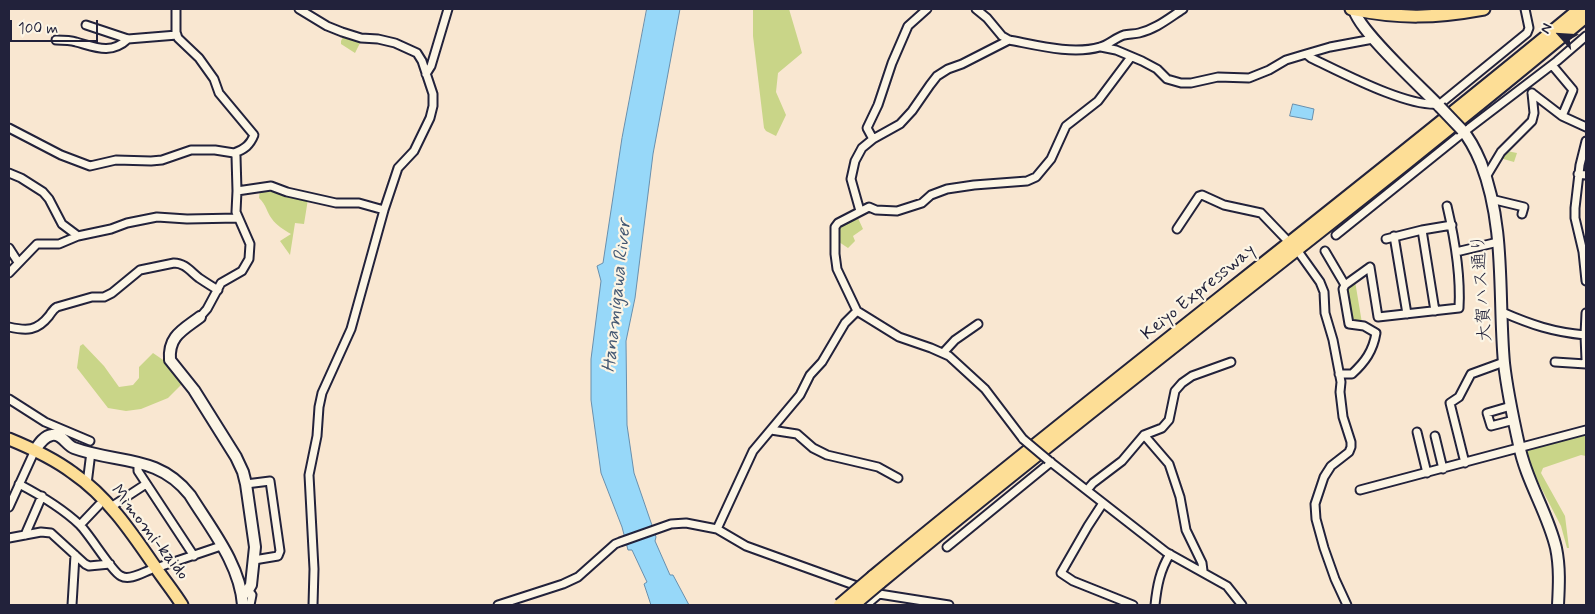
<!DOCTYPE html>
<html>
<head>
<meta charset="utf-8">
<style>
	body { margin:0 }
	#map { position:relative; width:1595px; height:614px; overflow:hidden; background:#f9e7d1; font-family:Mynerve,sans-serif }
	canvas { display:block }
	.frame { position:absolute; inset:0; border:10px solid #22223b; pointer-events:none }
	.north { position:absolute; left:1535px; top:10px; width:50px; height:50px; -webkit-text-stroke:4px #fcf5e5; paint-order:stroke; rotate:296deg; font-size:14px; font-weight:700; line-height:20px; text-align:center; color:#22223b }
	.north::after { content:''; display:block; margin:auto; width:18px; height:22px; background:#22223b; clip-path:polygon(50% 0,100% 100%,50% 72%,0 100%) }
	.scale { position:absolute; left:10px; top:20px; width:88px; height:22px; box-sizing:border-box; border:2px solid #22223b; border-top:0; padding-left:6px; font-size:15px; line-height:18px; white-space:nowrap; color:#22223b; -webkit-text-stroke:4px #fcf5e5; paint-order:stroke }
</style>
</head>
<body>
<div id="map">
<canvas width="1595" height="614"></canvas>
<div class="frame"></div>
<div class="north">N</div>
<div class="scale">100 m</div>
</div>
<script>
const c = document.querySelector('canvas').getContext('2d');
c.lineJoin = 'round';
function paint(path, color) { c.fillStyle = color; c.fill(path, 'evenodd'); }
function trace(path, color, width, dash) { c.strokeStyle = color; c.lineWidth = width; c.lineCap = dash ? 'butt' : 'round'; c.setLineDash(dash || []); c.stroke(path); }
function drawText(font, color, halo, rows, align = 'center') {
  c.font = font + ' Mynerve,"Klee One",sans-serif'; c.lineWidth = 4.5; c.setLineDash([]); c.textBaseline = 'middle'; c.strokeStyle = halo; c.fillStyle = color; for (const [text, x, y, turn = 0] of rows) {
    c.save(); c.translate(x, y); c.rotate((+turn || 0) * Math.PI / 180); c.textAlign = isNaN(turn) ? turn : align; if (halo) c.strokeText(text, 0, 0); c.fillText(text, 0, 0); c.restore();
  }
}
paint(new Path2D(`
	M753,9H789L802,53L778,73L776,92L786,115L776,136L766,131L764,128L753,36Z
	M345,36L361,41L355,53L341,44V41L343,37Z
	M1507,151L1517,153L1514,162L1500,158Z
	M272,188L308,199L304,224L295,223L290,255L280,241L291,234C284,230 276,225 272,219C266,211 267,206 259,198L260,190Z
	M857,216L863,229L853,236L855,241L848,248L839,242C839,222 840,225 857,216Z
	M1355,281L1362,323L1351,320L1347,290L1349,286Z
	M83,344L104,366L119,387L133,385L139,378V367L153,353L169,364L184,382L168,398L141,409L126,411L108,408L77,368L80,346Z
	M1586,433V456L1581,455L1543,468L1541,473L1565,516L1569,548H1567L1561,526L1535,476L1527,451Z`), '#c9d588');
const water = new Path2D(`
	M647,9H680L653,154L635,298L626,341L627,425L634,473L656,537L655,541L670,575H673L689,605H651L644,584L647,582L632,550H628L622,527L601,473L591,400V359L601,281L597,266L603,263L622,138Z
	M1293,104L1314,109L1312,120L1290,116Z`);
paint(water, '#97d8f9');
trace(water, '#688fad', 1);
const street = new Path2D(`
	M176,9V32L178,38L199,58L214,79L219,93L254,135C250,145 245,149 234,153
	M299,9L327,26L342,32L361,38L378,39L395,43L417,53L422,61L433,94V106L430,118L414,151L398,168L384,210L351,329L322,393L319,407L317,436L309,475L314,569L313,605
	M976,9L987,18L1002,36L1009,40C1036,45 1072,55 1100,47C1108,45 1115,38 1124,35C1129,34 1135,34 1139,33C1156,29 1169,18 1183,9
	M86,25L128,39L177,35
	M56,40C63,40 70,40 76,42C95,47 111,55 128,39
	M1101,47L1116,50L1142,61L1157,69L1167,79L1181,83H1191L1218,77L1249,78L1269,70L1286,60L1306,54L1311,58C1341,72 1408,108 1440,104L1527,33L1529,28L1525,9
	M1306,54L1330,47L1373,39
	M1552,65L1573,90L1562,116
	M426,74L431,66L448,9
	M1532,93L1562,116L1586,127
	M9,128L61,155L90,166L116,160L151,161L162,160L191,150H215L234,153L236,156L237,191L236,212L250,244L249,259L242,271L221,283L207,309L200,317
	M873,139L867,128L878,105L892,63L908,26L927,9
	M1586,141L1580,165L1575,208V218L1583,252L1586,281
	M9,173L21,178L43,192L49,199L62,224L78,236L111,229L127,223L157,217L187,219L238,218
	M1578,174L1586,175
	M1486,177L1501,152L1532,121L1534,113L1532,93
	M237,191L271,186L287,192L336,203H359L384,210
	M1491,199L1524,207L1522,214
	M860,211L851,179L855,161L862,148L873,139L900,124L912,111L930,85L937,76L948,69L962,64L1009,40
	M1177,229L1199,196L1202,195L1224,205L1261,213L1285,238
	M1422,230L1435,311
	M1336,235L1464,132L1557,61L1586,36
	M1394,236L1407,314
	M1386,239L1422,230L1452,225
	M9,248L18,262
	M1325,251L1345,285L1343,289L1349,324L1364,326L1376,333C1373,351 1365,362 1352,374H1339
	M1456,252L1498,242
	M1300,254L1320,282L1324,292L1325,313L1333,340L1341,382L1340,392L1343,417L1351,442V447L1349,452L1331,466L1324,477L1315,504L1316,519L1324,548L1335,579L1347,605
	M9,273L37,244H59L78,236
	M1345,285L1370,267L1378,317L1459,308C1461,274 1455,240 1447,206
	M1502,312C1532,325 1553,332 1585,335
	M1586,313L1585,335L1586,360
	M9,327C27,331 37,331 49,316C52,312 53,309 57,307L92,297H104L112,293L140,270L174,263C185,263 191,272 199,278C205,282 211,286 218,290
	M943,353L955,340L978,324
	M1555,362L1586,364
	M9,399L45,422L90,441
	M1511,406L1487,413L1491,426L1514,420
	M771,430L797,434L813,448L827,455L878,467L898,478
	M1417,432L1427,473
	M1144,435L1169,464L1180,497L1186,530L1202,563L1203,571
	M1435,436L1443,469
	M1023,439L985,389L949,356L931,348L899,337L857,311L837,269L835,254V227L838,223L869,207L876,210L897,211L922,203L931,195L947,189L974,185L1027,181L1036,177L1051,159L1066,126L1098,101L1131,57
	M1048,460L1166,552L1227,586L1242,605
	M138,463V471L194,556
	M1465,463L1450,403L1459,397L1471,374L1504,362
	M19,484C40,495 62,508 80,525C90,535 113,573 121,576C129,581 142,573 150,570
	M87,484L91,452
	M246,484L270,481L280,551L278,556L254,560
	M1087,490L1093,483L1122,461L1144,435L1162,428L1169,420L1175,391L1182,383L1192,376L1231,362
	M1360,490L1586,430
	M1103,503L1088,526L1061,573L1073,581L1133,605
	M9,507L35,450
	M111,507L146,484
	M80,525L99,505
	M717,529L753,451L800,395L810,375L822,362L845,323L857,311
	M25,535L42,496
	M9,538L41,532L51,533L85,564L89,566L110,564
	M947,547L1051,462
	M156,568L221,546
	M248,590L252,595L250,605
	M72,605L75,555
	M498,605L563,584L578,577L615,544L620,542L671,524L686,523L717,529L746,546L879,594L949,605
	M866,605L879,594
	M1155,605C1157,586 1160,570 1170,554`);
const secondary = new Path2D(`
	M1354,9C1357,29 1423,89 1440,107
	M1462,130C1471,140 1476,151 1481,163C1506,227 1498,296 1504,363C1507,390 1513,418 1519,445C1526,481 1548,513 1556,548C1560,567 1559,586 1558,605
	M200,317C183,330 168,336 170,360L194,390L236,457L243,472L246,484L255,547L251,585L248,590L242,596
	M35,450C39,444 44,436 52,435C62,433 66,445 74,448C117,464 158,454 190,495C211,529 240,564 243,605`);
const primary = new Path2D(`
	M1351,9C1400,19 1435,18 1484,9
	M9,439C31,448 53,458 73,473C108,497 132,533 156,568C164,580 174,592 182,605`);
const highway = new Path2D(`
	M873,577C1106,384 1347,202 1580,9
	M879,583C1111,390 1354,210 1586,16`);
trace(street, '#22223b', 11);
trace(secondary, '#22223b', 14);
trace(primary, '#22223b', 15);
trace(highway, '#22223b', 16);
trace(street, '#fcf5e5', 7);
trace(secondary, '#fcf5e5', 10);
trace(primary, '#fdde96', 11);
trace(highway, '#fdde96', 12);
const streetBridge = new Path2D(`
	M1023,439L1048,460`);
const secondaryBridge = new Path2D(`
	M1440,107L1462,130`);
const highwayBridge = new Path2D(`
	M840,605L873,577
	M853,605L879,583`);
trace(streetBridge, '#22223b', 11, []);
trace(secondaryBridge, '#22223b', 14, []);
trace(highwayBridge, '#22223b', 16, []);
trace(streetBridge, '#fcf5e5', 7);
trace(secondaryBridge, '#fcf5e5', 10);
trace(highwayBridge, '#fdde96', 12);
drawText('18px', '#22223b', '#fcf5e5', [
	["大賀ハス通り",1483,288,-94],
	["Keiyo Expressway",1199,293,-39],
	["Mimomi-kaido",149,533,52]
]);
drawText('italic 19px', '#455974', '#fcf5e5', [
	["Hanamigawa River",618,296,-84]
]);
</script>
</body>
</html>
